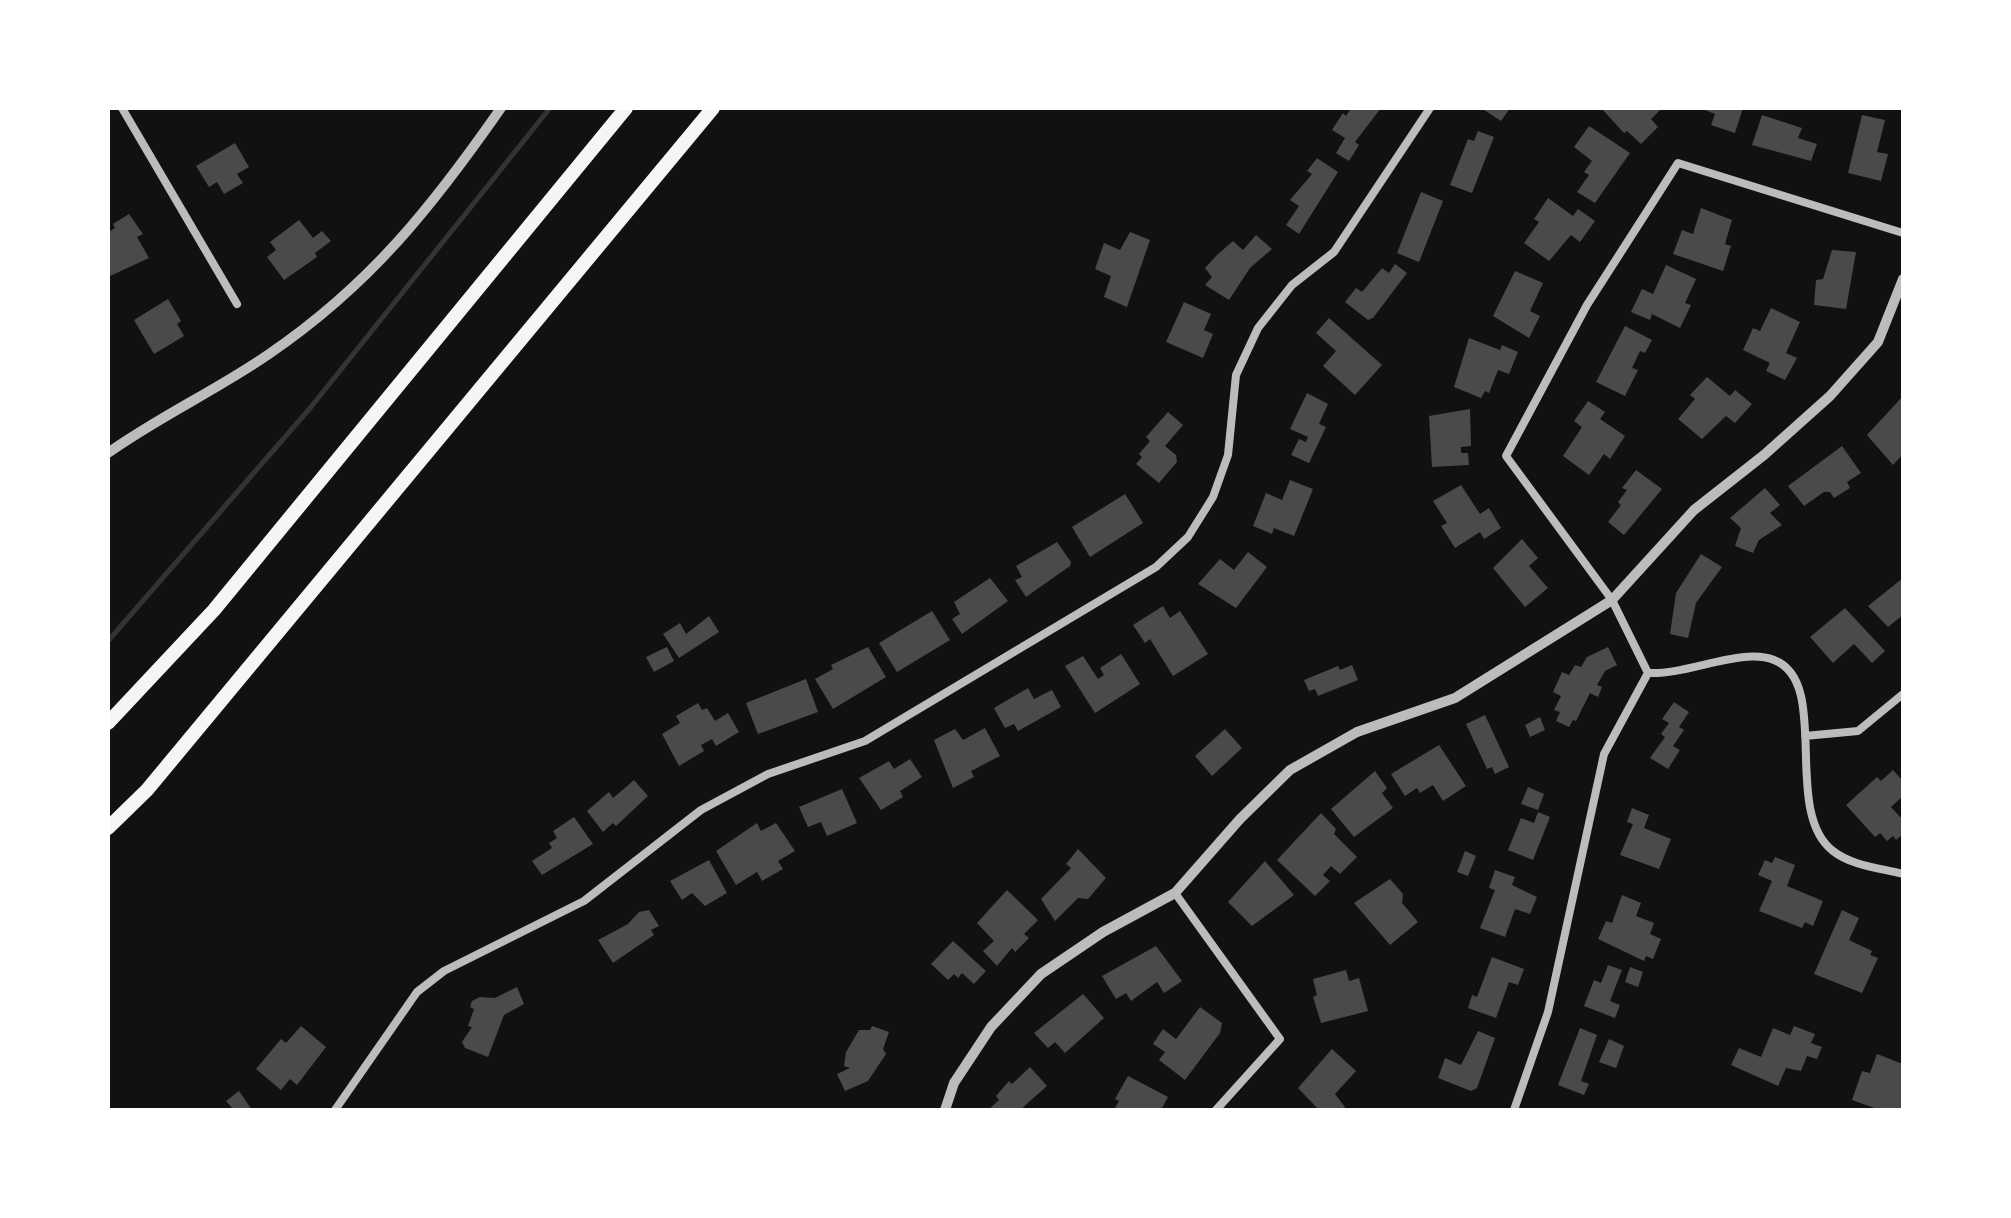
<!DOCTYPE html>
<html>
<head>
<meta charset="utf-8">
<style>
	body { margin:0 }
	#map { position:relative; width:2011px; height:1218px; overflow:hidden; background:#111; font-family:Cabin,sans-serif }
	canvas { display:block }
	.frame { position:absolute; inset:0; border:110px solid #fff; pointer-events:none }
</style>
</head>
<body>
<div id="map">
<canvas width="2011" height="1218"></canvas>
<div class="frame"></div>
</div>
<script>
const c = document.querySelector('canvas').getContext('2d');
c.lineJoin = 'round';
function trace(path, color, width, dash) { c.strokeStyle = color; c.lineWidth = width; c.lineCap = dash ? 'butt' : 'round'; c.setLineDash(dash || []); c.stroke(path); }
function paint(path, color) { c.fillStyle = color; c.fill(path, 'evenodd'); }
trace(new Path2D(`
	M108,641L311,407L550,108`), '#333', 5);
paint(new Path2D(`
	M1351,108H1381L1355,142L1359,145L1349,161L1336,153L1345,138L1332,130L1343,113L1346,116Z
	M1481,108H1510L1501,121Z
	M1601,108H1662L1651,119L1658,127L1641,144L1627,131L1624,133Z
	M1700,108H1743L1735,133L1711,125L1715,114Z
	M1762,115L1802,128L1798,138L1817,144L1811,161L1752,145Z
	M1862,115L1885,120L1877,152L1888,154L1881,181L1848,173Z
	M1589,126L1630,153L1595,203L1577,192L1589,175L1584,172L1592,161L1574,147Z
	M1478,131L1494,137L1472,193L1450,185L1468,139L1474,141Z
	M235,143L249,167L237,174L243,183L224,194L217,182L209,187L196,166Z
	M1317,158L1338,172L1299,234L1286,225L1299,206L1290,200L1312,174L1307,171Z
	M1421,192L1443,201L1419,262L1397,253Z
	M1548,198L1573,216L1578,209L1595,221L1580,242L1571,235L1549,261L1524,243L1539,222L1534,219Z
	M1701,208L1732,220L1725,244L1731,246L1723,271L1673,254L1682,230L1693,234Z
	M129,214L143,234L137,237L149,258L108,277V232L115,228L113,224Z
	M299,220L313,238L322,231L331,241L315,253L317,257L284,280L267,257L276,250L270,242Z
	M1130,232L1150,240L1127,307L1104,297L1111,276L1095,269L1104,243L1120,250Z
	M1256,235L1272,249L1250,268L1229,300L1205,285L1212,277L1205,268L1217,255L1233,241L1243,250Z
	M1832,250L1856,252L1846,309L1814,305L1816,280L1823,279Z
	M1395,264L1407,273L1373,318L1368,320L1345,302L1356,288L1362,292L1382,268L1389,273Z
	M1666,265L1696,279L1685,303L1691,305L1680,328L1652,314L1650,320L1631,312L1642,289L1653,294Z
	M1515,271L1543,283L1530,311L1540,316L1529,338L1493,316Z
	M168,299L181,321L177,324L184,336L154,354L134,320Z
	M1184,302L1211,314L1204,330L1213,334L1203,358L1166,342Z
	M1771,308L1800,322L1786,353L1797,358L1785,380L1766,371L1770,363L1743,350L1753,328L1760,331Z
	M1329,318L1382,365L1355,395L1323,366L1336,351L1316,333Z
	M1625,326L1652,340L1645,353L1640,351L1632,368L1638,370L1625,396L1596,382Z
	M1469,338L1500,350L1502,345L1518,352L1509,374L1498,370L1489,393L1485,391L1481,398L1454,387Z
	M1707,377L1730,396L1735,390L1752,404L1735,423L1726,416L1702,439L1678,419L1695,399L1690,395Z
	M1307,393L1328,404L1319,424L1326,427L1309,463L1291,455L1299,439L1306,442L1308,437L1290,429Z
	M1903,396V454L1893,465L1867,435Z
	M1588,401L1605,412L1600,419L1625,436L1610,459L1604,454L1589,475L1563,456L1582,427L1574,421Z
	M1470,409L1471,446L1461,447V453H1468L1469,465L1432,467L1429,416Z
	M1168,412L1183,425L1165,446L1176,455L1177,462L1159,483L1136,464L1142,457L1139,454L1150,441L1146,437Z
	M1842,446L1861,473L1847,482L1850,488L1834,498L1830,492H1824L1804,506L1788,486Z
	M1636,470L1662,489L1624,535L1608,522L1621,505L1618,502L1627,490L1622,488Z
	M1290,480L1313,489L1294,536L1274,528L1272,534L1253,526L1266,493L1282,500Z
	M1461,485L1480,514L1489,508L1501,528L1484,539L1480,532L1455,548L1441,526L1447,523L1433,501Z
	M1765,488L1780,505L1770,513L1782,525L1759,540L1753,553L1735,546L1741,528L1730,518Z
	M1125,494L1143,523L1090,557L1072,527Z
	M1522,539L1538,558L1529,566L1548,588L1525,607L1493,568Z
	M1057,542L1071,562L1070,566L1026,597L1015,580L1022,577L1016,566Z
	M1248,552L1267,567L1236,608L1198,584L1220,559L1234,570Z
	M1701,554L1722,567L1696,603L1688,638L1670,634L1676,593Z
	M990,578L1008,601L962,634L952,619L960,614L954,602Z
	M1903,578V615L1888,627L1868,606Z
	M1163,606L1170,618L1180,611L1208,654L1173,676L1150,639L1145,643L1133,625Z
	M1845,608L1885,651L1872,663L1854,644L1833,663L1810,637Z
	M932,611L950,640L897,672L879,643Z
	M709,616L719,632L679,658L663,634L680,623L686,634Z
	M667,647L674,661L654,672L646,657Z
	M868,647L886,677L833,709L815,679L833,669L831,665Z
	M1608,647L1617,665L1605,671L1597,685L1602,687L1598,697L1590,693L1576,721L1573,720L1569,727L1556,721L1560,712L1554,710L1561,696L1553,692L1562,672L1569,675L1575,665L1581,667L1587,657Z
	M1121,654L1140,684L1095,713L1065,666L1083,656L1098,679L1104,675L1100,668Z
	M1352,665L1358,680L1318,696L1315,689L1309,691L1304,680L1338,666L1340,670Z
	M806,679L818,712L758,734L746,703Z
	M1028,688L1034,699L1052,690L1061,707L1018,731L1014,724L1005,728L994,708Z
	M1674,702L1689,712L1679,727L1684,730L1673,746L1680,750L1668,769L1650,758L1665,737L1661,734L1669,723L1662,719Z
	M698,703L702,710L707,708L715,721L728,713L739,732L716,746L712,739L701,745L704,751L679,766L662,734L680,723L676,716Z
	M1485,715L1509,767L1495,774L1492,767L1487,769L1466,724Z
	M1540,717L1545,730L1530,737L1525,725Z
	M985,728L1000,756L971,771L974,777L953,788L934,740L955,729L963,740Z
	M1225,729L1242,748L1212,776L1195,756Z
	M1439,745L1466,786L1443,801L1433,785L1420,793L1417,788L1405,796L1391,774Z
	M910,759L922,777L900,791L903,797L881,810L859,778L889,761L894,769Z
	M1893,770L1903,781V796L1891,807L1903,820V834L1896,840L1893,836L1887,841L1880,833L1875,837L1846,805L1877,777L1881,781Z
	M1375,771L1387,788L1382,793L1393,808L1354,837L1331,809Z
	M634,780L648,796L616,826L613,823L603,832L587,811L609,792L613,798Z
	M1528,787L1544,794L1538,810L1521,804Z
	M842,789L857,823L827,836L821,822L808,827L799,807Z
	M1632,808L1649,815L1644,828L1671,839L1659,869L1620,855L1633,824L1627,822Z
	M1538,812L1550,817L1533,860L1508,850L1521,818L1534,823Z
	M1321,813L1336,829L1334,834L1357,857L1340,874L1331,866L1323,875L1330,881L1315,896L1277,860Z
	M574,817L593,844L542,875L532,861L552,848L549,843L557,838L553,831Z
	M757,823L761,831L776,823L795,851L778,861L783,869L762,881L757,872L736,885L716,851Z
	M1078,849L1106,878L1088,899L1078,898L1055,921L1041,899L1071,868L1066,864Z
	M1465,851L1476,856L1468,876L1457,872Z
	M1775,857L1795,865L1787,886L1823,901L1813,926L1805,922L1802,928L1759,911L1772,881L1758,875L1765,860L1772,863Z
	M709,860L727,893L705,906L692,893L682,900L670,881Z
	M1265,861L1294,895L1252,926L1228,902Z
	M1495,870L1515,877L1512,885L1537,897L1530,914L1515,909L1505,937L1480,928L1495,890L1489,888Z
	M1390,879L1403,894L1402,903L1418,922L1390,945L1354,903Z
	M1007,890L1038,920L1024,934L1029,938L1015,952L1012,948L997,966L983,951L994,941L977,923Z
	M1622,895L1641,903L1636,916L1654,923L1650,934L1661,939L1653,959L1646,956L1644,961L1598,939L1606,921L1612,923Z
	M649,910L659,926L651,930L654,935L613,963L598,940L628,924L639,912Z
	M1842,910L1859,918L1849,940L1872,951L1870,955L1878,958L1862,993L1814,974Z
	M953,941L986,971L974,984L962,973L958,978L954,974L948,980L931,964Z
	M1156,946L1182,981L1164,993L1157,982L1131,1001L1126,993L1116,999L1102,976Z
	M1492,957L1524,969L1518,985L1509,982L1496,1018L1468,1008L1472,995L1477,997Z
	M1608,965L1622,970L1610,1001L1620,1005L1615,1018L1584,1006L1594,980L1601,983Z
	M1630,967L1643,972L1638,987L1625,982Z
	M1346,970L1349,981L1359,978L1368,1011L1321,1023L1313,997L1317,995L1313,979Z
	M517,987L524,1004L504,1015L488,1057L465,1048L462,1042L472,1027L468,1026L474,1009L470,1007L472,1001L480,997L495,998Z
	M1083,994L1104,1018L1065,1053L1055,1042L1048,1048L1034,1033Z
	M1200,1007L1222,1023L1220,1033L1185,1080L1159,1060L1165,1052L1153,1044L1163,1029L1176,1039Z
	M301,1026L326,1047L297,1085L290,1079L281,1090L256,1069L281,1039L286,1043Z
	M872,1026L889,1032L883,1049L886,1054L868,1081L845,1091L837,1074L850,1068L844,1066L846,1052L859,1030H870Z
	M1794,1026L1815,1034L1811,1043L1822,1047L1817,1059L1807,1056L1801,1071L1786,1068L1778,1086L1731,1065L1739,1048L1761,1057L1773,1028L1790,1035Z
	M1580,1028L1597,1035L1581,1081L1589,1084L1584,1095L1558,1085Z
	M1478,1031L1495,1038L1477,1088L1471,1091L1438,1078L1445,1058L1461,1065Z
	M1609,1039L1624,1046L1616,1068L1599,1062Z
	M1332,1049L1356,1071L1335,1094L1345,1107L1342,1110H1319L1298,1088Z
	M1877,1054L1903,1064V1110H1880L1852,1100L1862,1071L1870,1073Z
	M1030,1067L1047,1086L1020,1110H988L999,1100L996,1096L1009,1081L1012,1084Z
	M1128,1076L1168,1097L1161,1110H1114L1119,1101L1115,1099Z
	M239,1091L252,1110H229L232,1108L226,1101Z`), '#4a4a4a');
trace(new Path2D(`
	M122,108L237,304
	M1903,233L1678,163L1587,305L1506,456L1612,600L1648,673C1689,675 1741,647 1774,660C1832,682 1781,811 1833,851C1852,866 1880,868 1903,874
	M1805,736L1858,731L1903,694
	M1175,893L1280,1039L1216,1110
	M335,1110L417,992L444,971L584,901L701,810L768,774L865,741L1156,567L1188,537L1213,497L1228,455L1236,375L1258,328L1292,285L1334,252L1430,108
	M1514,1110L1548,1012L1604,754L1648,673`), '#bcbcbc', 8);
trace(new Path2D(`
	M108,453C160,416 217,390 269,354C370,285 432,207 501,108
	M945,1110L954,1083L991,1027L1041,974L1103,932L1175,893L1240,819L1290,770L1357,732L1455,698L1612,600L1694,510L1764,455L1830,396L1878,342L1903,279`), '#bcbcbc', 10);
trace(new Path2D(`
	M108,723L214,610L626,108
	M108,828L147,790L713,108`), '#f5f5f5', 14);
</script>
</body>
</html>
